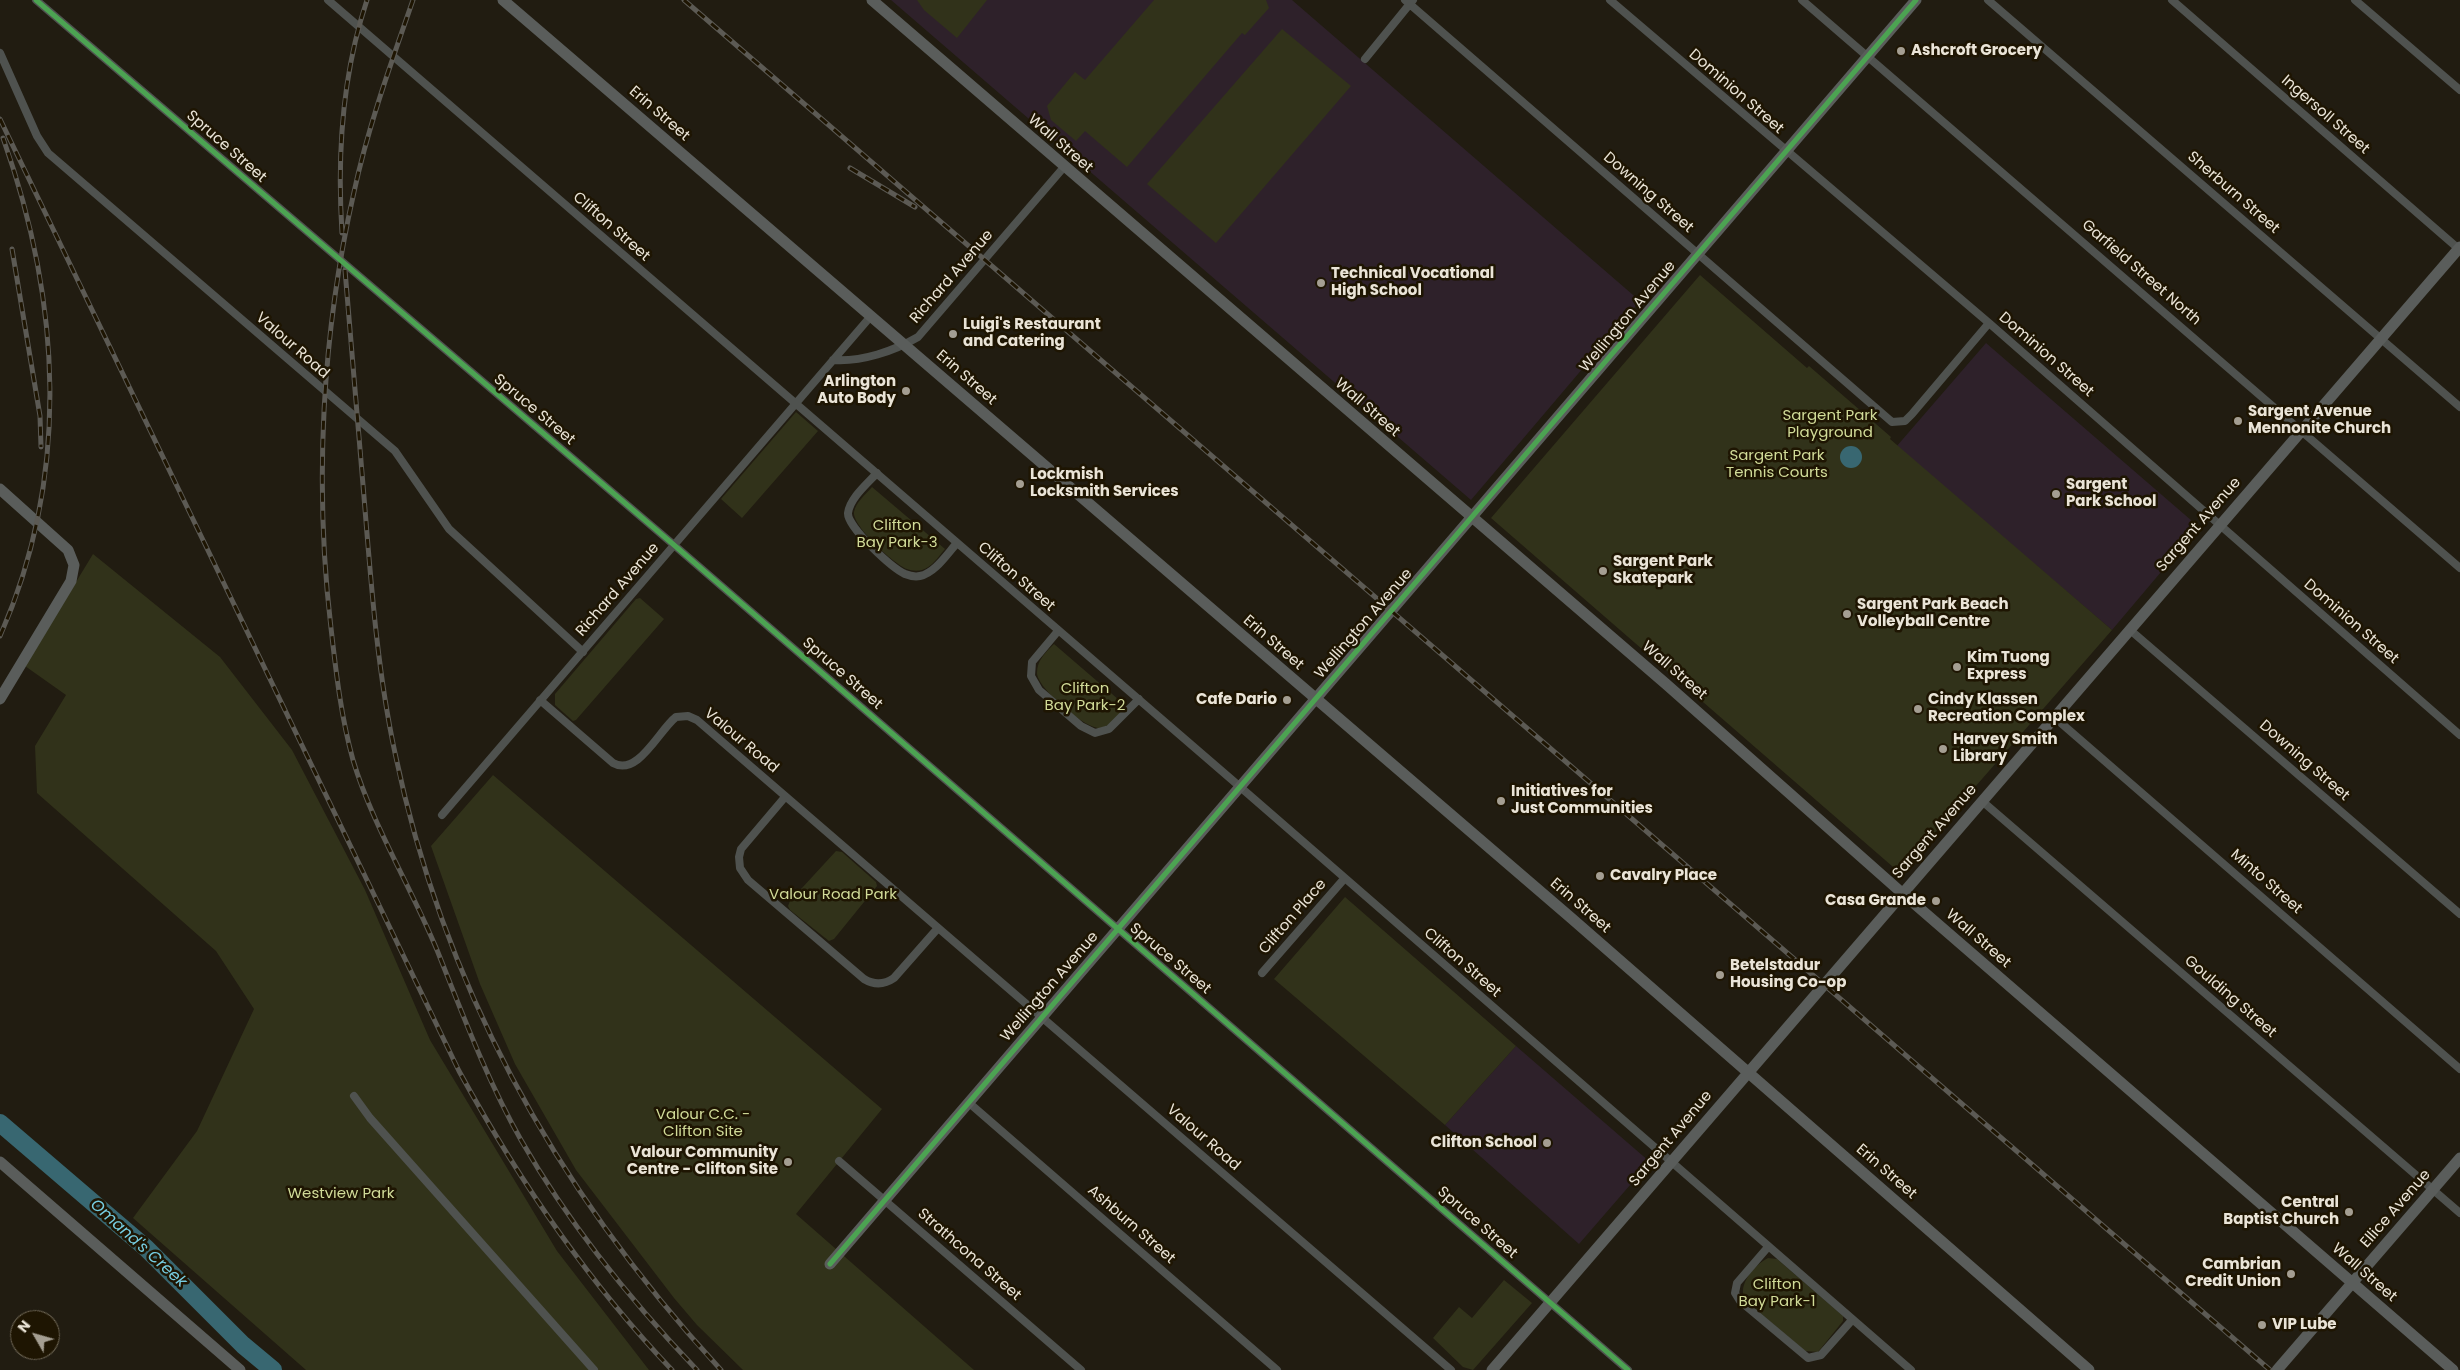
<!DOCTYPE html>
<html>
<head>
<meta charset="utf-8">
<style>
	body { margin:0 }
	#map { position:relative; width:2460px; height:1370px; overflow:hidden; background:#211c11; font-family:Poppins,sans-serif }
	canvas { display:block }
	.north { position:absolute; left:10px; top:1310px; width:50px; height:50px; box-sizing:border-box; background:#1e1502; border:1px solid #706857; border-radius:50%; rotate:308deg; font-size:14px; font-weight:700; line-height:20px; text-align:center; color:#eae4d7 }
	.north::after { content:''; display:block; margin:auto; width:18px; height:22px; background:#a49e92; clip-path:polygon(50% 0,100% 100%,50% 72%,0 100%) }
</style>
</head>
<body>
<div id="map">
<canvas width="2460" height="1370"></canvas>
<div class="north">N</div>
</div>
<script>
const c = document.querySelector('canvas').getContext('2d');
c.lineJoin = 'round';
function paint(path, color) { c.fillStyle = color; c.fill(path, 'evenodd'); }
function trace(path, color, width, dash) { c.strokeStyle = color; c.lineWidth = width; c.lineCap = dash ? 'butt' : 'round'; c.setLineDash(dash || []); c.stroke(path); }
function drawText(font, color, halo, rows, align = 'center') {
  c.font = font + ' Poppins,sans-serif'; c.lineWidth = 5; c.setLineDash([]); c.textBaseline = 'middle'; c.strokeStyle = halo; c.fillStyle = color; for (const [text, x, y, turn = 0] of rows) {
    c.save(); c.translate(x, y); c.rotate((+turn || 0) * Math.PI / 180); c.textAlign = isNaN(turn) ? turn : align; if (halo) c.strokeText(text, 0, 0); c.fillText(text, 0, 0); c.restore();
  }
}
paint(new Path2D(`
	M891,0H1292L1640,301L1471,500Z
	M1986,343L2199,527L2112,630L1896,447Z
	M1516,1046L1650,1162L1579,1244L1445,1125Z`), '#2e212a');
paint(new Path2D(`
	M917,0H987L957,38L924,10Z
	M1154,0H1266L1269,8L1245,35L1242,33L1127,167L1085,131L1076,141L1051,120L1047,106L1075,72L1085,80Z
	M1282,29L1351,86L1216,243L1147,184Z
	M1700,275L1807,368L1809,366L1891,437L1890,439L2112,630L1900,873L1491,518Z
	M796,412L818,431L742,518L721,499Z
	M872,487L945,549C939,556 932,567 922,570C918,571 912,571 907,569C894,564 852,526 854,512C856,502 866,494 872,487Z
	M93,554L220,657L292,750L365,890L430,1040L557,1251L649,1370H306L133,1218L197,1131L254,1009L216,951L37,793L35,746L66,695L25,666Z
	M640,598L664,619L576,720L573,721L555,705V694L636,599Z
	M1054,644L1126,706C1119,715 1112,726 1100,728C1085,729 1037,688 1037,673C1037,660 1046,652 1054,644Z
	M493,775L882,1109L796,1214L974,1370H743L697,1325L674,1298L576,1170L515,1064L480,984L431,846Z
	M836,851L842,852L876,882L877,886L834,939L829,941L790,910L788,906L790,901Z
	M1345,897L1516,1046L1445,1125L1274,979Z
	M1768,1258L1777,1259L1843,1316V1321L1818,1352L1805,1351L1745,1300C1737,1285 1754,1265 1768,1258Z
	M1504,1280L1532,1303L1473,1370L1463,1367L1433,1338L1459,1307L1472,1318Z`), '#31321a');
paint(new Path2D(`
	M1840 457a11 11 0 1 1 22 0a11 11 0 1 1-22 0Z`), '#386771');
trace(new Path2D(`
	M0,1123L146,1248L243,1345L273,1370`), '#386771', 18);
trace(new Path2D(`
	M36,0L674,545L1628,1370
	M328,0L1231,779L1911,1370
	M1405,0L1892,422L1905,421L1912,414L1989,323
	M1610,0L1989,323L2460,735
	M1802,0L2460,568
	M1988,0L2460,407
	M2172,0L2460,250
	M2355,0L2460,90
	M0,53L37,136L48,153L395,451L449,529L583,652
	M1365,59L1413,0
	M833,360C862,362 894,351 918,337L1064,167
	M877,473C867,484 850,498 848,513C847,527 892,568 905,574C910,576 915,577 920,576C935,573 947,554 957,543
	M2129,629L2460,914
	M1058,631L1032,662L1031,676L1039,690L1081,726L1095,733L1109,729L1139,699
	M540,700L613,763C638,777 659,730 676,717L688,716L697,720L1451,1370
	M2054,717L2460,1069
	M785,797L741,849L739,857L740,868L748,880L864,979C874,985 884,985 894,978L938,928
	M1982,801L2460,1213
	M442,815L871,316
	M1262,973L1344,879
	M354,1096L370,1118L594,1370
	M968,1102L1277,1370
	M839,1161L1081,1370
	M1768,1247L1737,1283L1735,1293L1740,1301L1808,1358L1821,1355L1852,1320`), '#4f524f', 8);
trace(new Path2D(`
	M503,0L1570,917L2089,1370
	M872,0L1666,684L1902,893L2453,1370
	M0,489L68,550L74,565L71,581L0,699
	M0,1162L240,1370
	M830,1264L1916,0
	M1492,1370L2460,247
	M2277,1370L2460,1158`), '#5a5d5b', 11);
const rail = new Path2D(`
	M413,0C391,63 368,127 354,192C322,333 314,484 331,628C336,672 341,717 353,760C372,824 411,887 437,950C463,1015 487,1080 521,1140C569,1224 631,1301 697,1370
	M684,0L2270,1370
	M0,119L459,1071C518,1179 587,1281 672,1370
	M850,168L915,207
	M342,233C337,155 342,75 367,0
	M12,249L40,416L41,447
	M345,270C351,346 358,421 364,497C371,582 377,669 395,753C444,989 558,1193 721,1370
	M0,636C71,475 61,301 3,138`);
trace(rail, '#5c5a54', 5);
trace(rail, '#1e1502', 3, [9]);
trace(new Path2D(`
	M36,0L674,545L1628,1370
	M830,1264L1916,0`), '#4ca352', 5);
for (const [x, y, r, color] of [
	[1901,51,5,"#a49e92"],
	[1321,283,5,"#a49e92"],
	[953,334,5,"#a49e92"],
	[906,391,5,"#a49e92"],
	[2238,421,5,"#a49e92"],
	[1020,484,5,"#a49e92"],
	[2056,494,5,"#a49e92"],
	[1603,571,5,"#a49e92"],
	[1847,614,5,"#a49e92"],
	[1957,667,5,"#a49e92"],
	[1287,700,5,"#a49e92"],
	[1918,709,5,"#a49e92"],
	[1943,749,5,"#a49e92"],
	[1501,801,5,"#a49e92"],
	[1600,876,5,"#a49e92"],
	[1936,901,5,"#a49e92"],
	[1720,975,5,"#a49e92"],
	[1547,1143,5,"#a49e92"],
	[788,1162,5,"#a49e92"],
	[2349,1212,5,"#a49e92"],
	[2291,1274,5,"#a49e92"],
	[2262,1325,5,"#a49e92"]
]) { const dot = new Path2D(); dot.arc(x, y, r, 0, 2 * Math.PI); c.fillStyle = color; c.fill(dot); trace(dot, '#1e1502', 2); }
drawText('bold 15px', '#eae4d7', '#1e1502', [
	["Ashcroft Grocery",1911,51],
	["Technical Vocational",1331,274],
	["High School",1331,291],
	["Luigi's Restaurant",963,325],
	["and Catering",963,342],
	["Arlington",896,382,"right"],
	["Auto Body",896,399,"right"],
	["Sargent Avenue",2248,412],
	["Mennonite Church",2248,429],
	["Lockmish",1030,475],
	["Locksmith Services",1030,492],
	["Sargent",2066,485],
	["Park School",2066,502],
	["Sargent Park",1613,562],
	["Skatepark",1613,579],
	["Sargent Park Beach",1857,605],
	["Volleyball Centre",1857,622],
	["Kim Tuong",1967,658],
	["Express",1967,675],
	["Cafe Dario",1277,700,"right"],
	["Cindy Klassen",1928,700],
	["Recreation Complex",1928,717],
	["Harvey Smith",1953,740],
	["Library",1953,757],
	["Initiatives for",1511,792],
	["Just Communities",1511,809],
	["Cavalry Place",1610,876],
	["Casa Grande",1926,901,"right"],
	["Betelstadur",1730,966],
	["Housing Co-op",1730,983],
	["Clifton School",1537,1143,"right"],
	["Valour Community",778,1153,"right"],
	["Centre - Clifton Site",778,1170,"right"],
	["Central",2339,1203,"right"],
	["Baptist Church",2339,1220,"right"],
	["Cambrian",2281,1265,"right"],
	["Credit Union",2281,1282,"right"],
	["VIP Lube",2272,1325]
], 'left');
drawText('15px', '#eae4d7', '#1e1502', [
	["Dominion Street",1736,92,41],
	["Erin Street",659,114,41],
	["Ingersoll Street",2325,115,41],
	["Wall Street",1060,144,41],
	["Spruce Street",226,147,41],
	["Downing Street",1648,193,41],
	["Sherburn Street",2233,193,41],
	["Clifton Street",611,227,41],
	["Garfield Street North",2141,273,41],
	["Richard Avenue",952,277,-49],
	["Wellington Avenue",1628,317,-50],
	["Valour Road",292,346,41],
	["Dominion Street",2046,355,41],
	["Erin Street",966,378,41],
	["Wall Street",1367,408,41],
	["Spruce Street",534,410,40],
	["Sargent Avenue",2199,525,-49],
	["Clifton Street",1016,577,41],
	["Richard Avenue",618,590,-49],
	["Dominion Street",2351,622,41],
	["Wellington Avenue",1364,624,-49],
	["Erin Street",1273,643,41],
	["Wall Street",1674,671,41],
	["Spruce Street",842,674,41],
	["Valour Road",741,741,40],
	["Downing Street",2304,761,41],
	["Sargent Avenue",1935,832,-49],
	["Minto Street",2266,882,41],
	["Erin Street",1580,906,41],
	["Clifton Place",1293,917,-49],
	["Wall Street",1978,939,41],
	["Spruce Street",1170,959,40],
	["Clifton Street",1462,963,41],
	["Wellington Avenue",1050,987,-49],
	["Goulding Street",2230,997,41],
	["Valour Road",1203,1138,41],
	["Sargent Avenue",1671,1139,-50],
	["Erin Street",1886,1172,41],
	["Ellice Avenue",2396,1209,-49],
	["Spruce Street",1477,1223,41],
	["Ashburn Street",1131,1225,41],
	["Strathcona Street",969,1255,41],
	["Wall Street",2364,1273,41]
]);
drawText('15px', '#d1db98', '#1e1502', [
	["Sargent Park",1830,416],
	["Playground",1830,433],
	["Sargent Park",1777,456],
	["Tennis Courts",1777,473],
	["Clifton",897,526],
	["Bay Park-3",897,543],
	["Clifton",1085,689],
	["Bay Park-2",1085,706],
	["Valour Road Park",833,895],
	["Valour C.C. -",703,1115],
	["Clifton Site",703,1132],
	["Westview Park",341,1194],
	["Clifton",1777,1285],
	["Bay Park-1",1777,1302]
]);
drawText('italic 16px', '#76cde1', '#1e1502', [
	["Omand's Creek",138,1244,42]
]);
</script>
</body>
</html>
